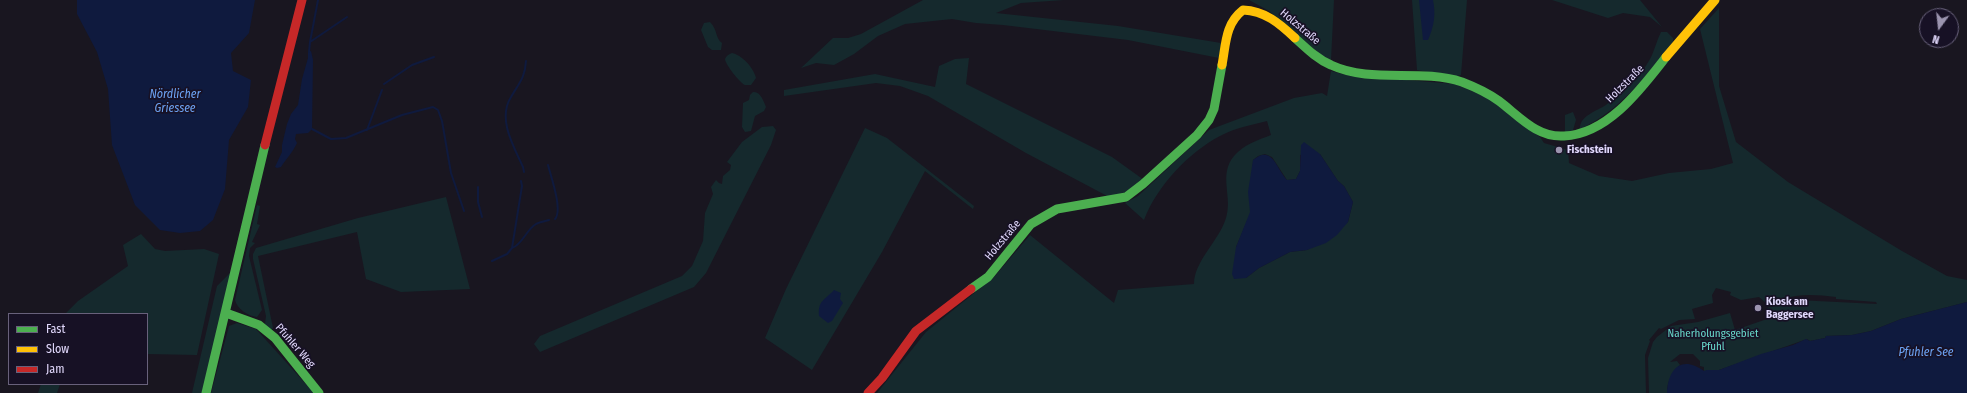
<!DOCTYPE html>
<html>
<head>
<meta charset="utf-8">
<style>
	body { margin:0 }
	#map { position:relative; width:1967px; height:393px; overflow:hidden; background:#191620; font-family:"Fira Sans Condensed",sans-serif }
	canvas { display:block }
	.legend { position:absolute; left:8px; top:313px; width:140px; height:72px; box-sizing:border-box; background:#171125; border:1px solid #68617b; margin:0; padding:5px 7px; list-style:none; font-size:12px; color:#e1d8fc }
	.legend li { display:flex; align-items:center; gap:8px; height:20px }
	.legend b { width:20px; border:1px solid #68617b }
	.north { position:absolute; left:1919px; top:8px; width:40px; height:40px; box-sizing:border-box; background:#171125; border:1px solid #68617b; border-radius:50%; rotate:195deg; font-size:11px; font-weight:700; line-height:16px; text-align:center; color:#e1d8fc }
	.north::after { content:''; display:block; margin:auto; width:14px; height:18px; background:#9b94af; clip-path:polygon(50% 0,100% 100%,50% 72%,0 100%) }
</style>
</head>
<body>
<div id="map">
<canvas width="1967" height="393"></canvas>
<ul class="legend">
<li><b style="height:5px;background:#4caf50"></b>Fast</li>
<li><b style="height:5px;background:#ffc107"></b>Slow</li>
<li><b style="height:5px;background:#c62828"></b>Jam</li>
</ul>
<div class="north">N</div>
</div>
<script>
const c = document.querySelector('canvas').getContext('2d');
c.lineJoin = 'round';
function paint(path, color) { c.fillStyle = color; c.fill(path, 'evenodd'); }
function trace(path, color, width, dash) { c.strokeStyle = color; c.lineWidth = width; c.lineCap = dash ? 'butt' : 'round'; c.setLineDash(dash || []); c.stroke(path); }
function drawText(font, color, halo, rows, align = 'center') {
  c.font = font + ' "Fira Sans Condensed",sans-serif'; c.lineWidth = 3.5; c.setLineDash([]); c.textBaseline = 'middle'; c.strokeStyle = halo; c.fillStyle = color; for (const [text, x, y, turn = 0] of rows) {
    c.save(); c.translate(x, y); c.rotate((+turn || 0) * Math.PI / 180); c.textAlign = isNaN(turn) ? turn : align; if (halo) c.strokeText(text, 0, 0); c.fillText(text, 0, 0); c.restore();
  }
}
paint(new Path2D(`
	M923,0H1064L1021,3L996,13L1118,26L1221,43L1219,58L1128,40L1003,25L976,23L952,19L905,24L878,36L854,54L834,65L816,63L801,68L833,38H848L861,34Z
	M1249,0H1334L1331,60L1321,55L1269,11Z
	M1412,0H1467L1461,75L1454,77L1417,70Z
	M1552,0H1640L1662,27L1650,17L1623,13L1608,18Z
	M1719,8V86L1736,142L1788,182L1902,251L1947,276L1967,280V302L1901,319L1871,331L1852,335L1826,336L1825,338L1810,341L1807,339L1719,370L1704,371V367L1700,366V361L1693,354H1680L1670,362L1677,361L1680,365C1672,374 1667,381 1667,393H1649L1648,358L1653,342L1657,337L1671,326L1698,322L1730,313L1735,330L1770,318L1767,308L1797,300L1877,304L1876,302L1836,299V297C1817,295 1799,293 1781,300V302L1767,304L1759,297L1741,300L1730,295L1731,292L1716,288L1712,295L1713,303L1692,309L1695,319L1679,320L1661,329L1659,328L1649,340L1650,341L1645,355L1646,393H877L926,332L994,277L1030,235L1114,303L1118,290L1194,284C1194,261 1219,241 1226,218C1233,197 1218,175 1234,156C1243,145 1258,140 1271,135L1267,121C1251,125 1235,128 1220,136C1188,153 1157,186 1144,220L1125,203L1138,196L1209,130L1294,98L1322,93L1327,96L1331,71L1346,75L1455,84L1488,98L1540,137L1544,143L1568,150L1569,163L1599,176L1632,181L1669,173L1711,169L1733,163L1700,29ZM1265,154L1272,157L1287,180L1296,179L1300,171V155L1320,154L1338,181L1344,186L1353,202L1348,222L1307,250L1290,252L1259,268L1246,278L1236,247L1251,212L1253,160L1258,156Z
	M710,22C718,30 715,38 722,43L721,50H712L708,47L701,30L704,23Z
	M1661,32H1667L1673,38V42C1646,76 1620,111 1580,129C1579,116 1597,111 1606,105C1622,92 1643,75 1652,55C1655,48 1657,40 1661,32Z
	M732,53C742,55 754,68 756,78L751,85C751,85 745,85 745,85C740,83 725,64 725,59C726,56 729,54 732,53Z
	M969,58L966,84L1112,157L1144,180L1124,193L1109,197L1026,153L928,96L900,86L876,83L784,96V90L875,74L935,87L939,66L955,59Z
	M753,92C761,92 763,100 766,107L764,111L755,116L751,131L745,132L742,127L743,103L749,100L750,95Z
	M1573,112L1576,120L1573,130L1565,133V115Z
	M773,126L776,130L771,145L706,273L694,287L540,352L534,344L540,336L682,276L692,266L703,241L705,213L713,194L711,187L716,180L719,183L722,184L723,176L730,170L731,165L727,162L742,142L762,127Z
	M865,128L887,138L974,206L973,209L925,171L882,252L812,370L765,338L786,289Z
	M446,197L470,289L401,292L366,279L357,232L258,256L273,328L271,331L265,324L266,316L253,259V254L256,248L358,218Z
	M257,205L260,206L257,224L260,225L252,242L255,243L250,248L249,256L262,310L257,317C248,316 237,309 235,300Z
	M141,234L155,249L165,251L204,249L219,254L197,355L147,354V314H65L78,301L128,266L123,245Z
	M231,272L203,393H192L217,286Z
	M237,323L256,329L314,393H211L229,326Z
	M41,384H60L57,393H38Z`), '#15292d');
paint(new Path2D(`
	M77,0H255L249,33L231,53L233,71L251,80L248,107L229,140L225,189L213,220L200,231L180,233L160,230L135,205L112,145L108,89L97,52L77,14Z
	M1419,0H1433C1436,15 1434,26 1428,40H1423Z
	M311,51L313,60L312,129L308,133L296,134L295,139L297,143C293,152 286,159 281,167L277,168L275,167L282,152V145L287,124L291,114L298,105L302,79L308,58V52Z
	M1304,142L1320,154L1338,181L1344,186L1353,202L1348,222L1337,235L1326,243L1307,250L1290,252L1259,268L1246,278L1234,279L1232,274L1236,247L1250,212L1248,192L1253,160C1272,144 1276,168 1287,180L1296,179L1300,171L1301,145Z
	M834,290L841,293L840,299L843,303L832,321L828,323L819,316C818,300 824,301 834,290Z
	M1967,302V393H1667C1668,368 1682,355 1704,371L1707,370H1719L1761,354L1793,345L1806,339L1810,341L1825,338L1826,336L1852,335L1871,331L1901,319Z`), '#0f1a3e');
trace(new Path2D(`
	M310,42L347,17
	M309,52L310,42L318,0
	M384,84L412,65L434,57
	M312,129L331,139L346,138L402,115L433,107L438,110L442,121L451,173L464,211
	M367,130L382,90
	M548,165C551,177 563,210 555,219
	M524,172L523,167C514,147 497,119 511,97C519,83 525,78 526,61
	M478,187V202L482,217
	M512,248C522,245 526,230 536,224C540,222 545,221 549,220
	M492,261L507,254L512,248L522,186L521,181`), '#0f1a3e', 2);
trace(new Path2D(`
	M1295,38C1306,48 1317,59 1331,65C1372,84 1419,68 1462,82C1475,87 1488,93 1499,101C1519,116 1537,138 1564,136C1608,134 1641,89 1666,57
	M971,289L988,277L1031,224L1057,209L1126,197L1143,184L1197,135L1209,120L1214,109L1222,65
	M226,313L259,325L275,338L319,393
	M206,393L265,145`), '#4caf50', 9);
trace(new Path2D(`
	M1666,57L1715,0
	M1222,65C1226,44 1225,24 1243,10C1265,11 1279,23 1295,38`), '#ffc107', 9);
trace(new Path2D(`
	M265,145L302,0
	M868,393L882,378L916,331L971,289`), '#c62828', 9);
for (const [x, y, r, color] of [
	[1559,150,4,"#9b94af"],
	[1758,308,4,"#9b94af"]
]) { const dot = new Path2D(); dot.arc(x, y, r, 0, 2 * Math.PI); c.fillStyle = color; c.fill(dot); trace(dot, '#171125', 1.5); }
drawText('11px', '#e1d8fc', '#171125', [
	["Holzstraße",1300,27,40],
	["Holzstraße",1625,84,-45],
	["Holzstraße",1003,240,-50],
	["Pfuhler Weg",295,346,49]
]);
drawText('bold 11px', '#e1d8fc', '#171125', [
	["Fischstein",1567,150],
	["Kiosk am",1766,302],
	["Baggersee",1766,315]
], 'left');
drawText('11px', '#68d8cb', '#171125', [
	["Naherholungsgebiet",1713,334],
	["Pfuhl",1713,347]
]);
drawText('italic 12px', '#6da4f5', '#171125', [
	["Nördlicher",175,95],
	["Griessee",175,109],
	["Pfuhler See",1926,353]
]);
</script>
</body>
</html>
